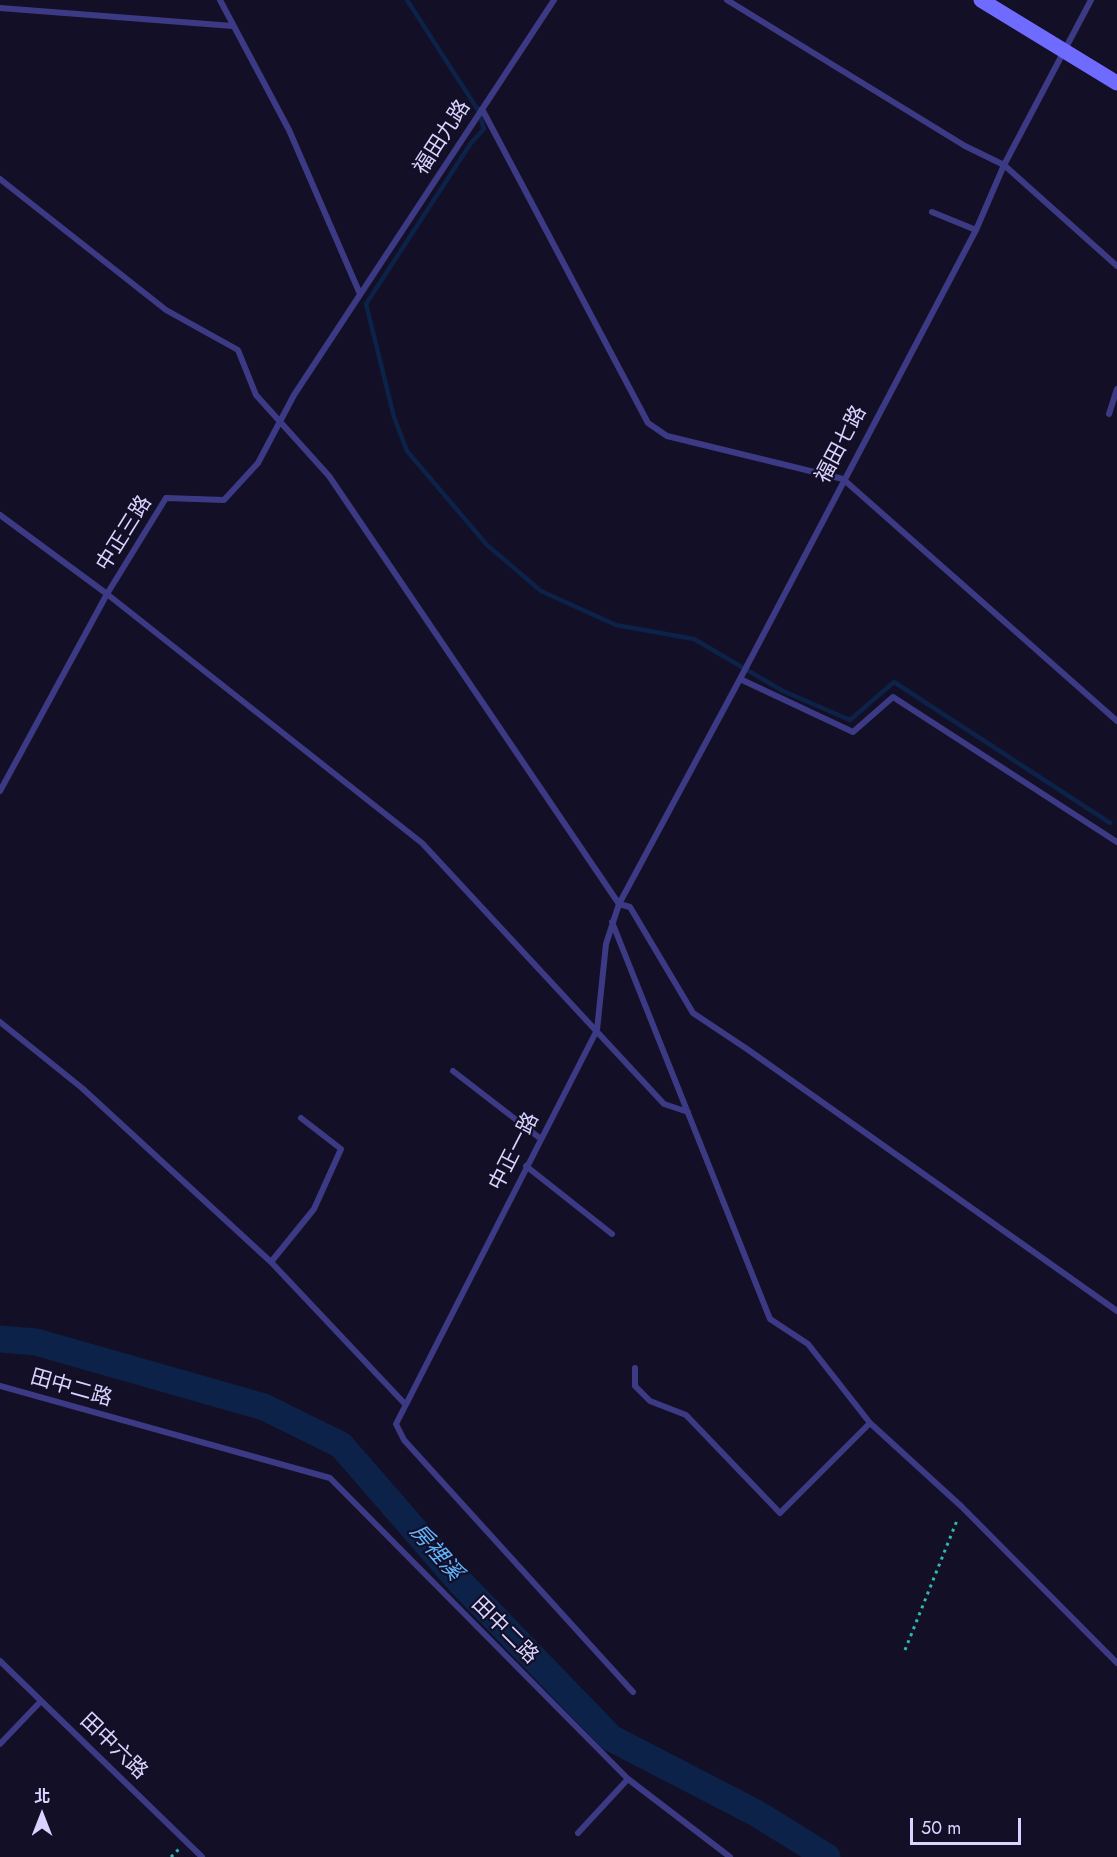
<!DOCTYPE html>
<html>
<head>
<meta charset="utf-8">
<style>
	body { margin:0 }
	#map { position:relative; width:1117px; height:1857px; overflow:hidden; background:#130f26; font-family:Jost,"Noto Sans TC",sans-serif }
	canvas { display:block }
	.north { position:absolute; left:12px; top:1785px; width:60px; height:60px; -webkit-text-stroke:4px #130f26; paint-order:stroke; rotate:0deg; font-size:16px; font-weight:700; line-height:24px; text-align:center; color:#d9d4ff }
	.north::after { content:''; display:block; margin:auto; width:21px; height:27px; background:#d9d4ff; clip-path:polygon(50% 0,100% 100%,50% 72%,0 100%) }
	.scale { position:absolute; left:910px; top:1818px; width:111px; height:27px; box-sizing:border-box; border:3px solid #d9d4ff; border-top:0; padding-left:8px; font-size:18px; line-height:21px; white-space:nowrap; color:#d9d4ff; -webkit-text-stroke:4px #130f26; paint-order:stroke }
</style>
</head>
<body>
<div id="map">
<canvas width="1117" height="1857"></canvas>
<div class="north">北</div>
<div class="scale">50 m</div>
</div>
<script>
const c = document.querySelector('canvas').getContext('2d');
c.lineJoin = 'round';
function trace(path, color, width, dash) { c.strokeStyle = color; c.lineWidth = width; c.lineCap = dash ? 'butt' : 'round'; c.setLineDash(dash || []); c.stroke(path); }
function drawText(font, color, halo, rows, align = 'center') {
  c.font = font + ' Jost,"Noto Sans TC",sans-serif'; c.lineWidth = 4.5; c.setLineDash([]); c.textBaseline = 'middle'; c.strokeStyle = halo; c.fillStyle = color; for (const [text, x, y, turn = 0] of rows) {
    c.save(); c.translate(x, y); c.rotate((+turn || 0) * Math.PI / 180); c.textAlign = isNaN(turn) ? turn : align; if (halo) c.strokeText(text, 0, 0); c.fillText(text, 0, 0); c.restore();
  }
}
trace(new Path2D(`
	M407,0L478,110L484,129L471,143L366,304L394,417L407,451L487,545L541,591L616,625L694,639L783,691L850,720L894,682L1110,823`), '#0c2248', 4.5);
trace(new Path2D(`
	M0,1339L36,1342L264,1407L341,1445L459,1581L611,1738L756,1813L827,1857`), '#0c2248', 27);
trace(new Path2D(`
	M905,1650L958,1518
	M171,1857L180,1848`), '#2fb8b0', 3, [3, 4.5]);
trace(new Path2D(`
	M220,0L289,130L360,294
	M727,0L965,146L1004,165L1117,266
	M0,8L233,26
	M482,109L648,423L667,436L843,479L1117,721
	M0,179L166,310L238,350L256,395L329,476L619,904L630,907L693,1013L747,1049L1117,1311
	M932,212L976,230
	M1109,414L1117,389
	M0,515L107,594L422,843L664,1104L688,1112
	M740,679L853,732L893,697L1117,842
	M0,791L107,594L166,498L224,500L258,463L294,395L554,0
	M612,922L770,1319L808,1344L870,1423L962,1507L1117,1663
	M0,1022L82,1088L271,1262L405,1404
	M453,1071L541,1139
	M526,1166L612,1234
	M271,1262L314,1209L341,1149L301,1118
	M635,1368V1386L650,1401L686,1415L780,1513L870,1423
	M0,1386L330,1478L628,1779L730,1857
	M0,1661L202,1857
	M633,1692L404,1440L396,1424L597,1030L606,944L619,904L740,679L976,230L1004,165L1091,0
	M0,1744L41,1701
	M578,1833L628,1779`), '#3d3a85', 6);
trace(new Path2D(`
	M981,0L1117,83`), '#6f6bff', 15);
drawText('21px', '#d9d4ff', '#130f26', [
	["福田九路",443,138,-57],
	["福田七路",842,445,-62],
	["中正三路",125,534,-58],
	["中正一路",515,1152,-63],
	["田中二路",71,1389,16],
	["田中二路",504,1631,45],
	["田中六路",113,1747,44]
]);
drawText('italic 22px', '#62b6ff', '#130f26', [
	["房裡溪",435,1553,49]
]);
</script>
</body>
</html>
